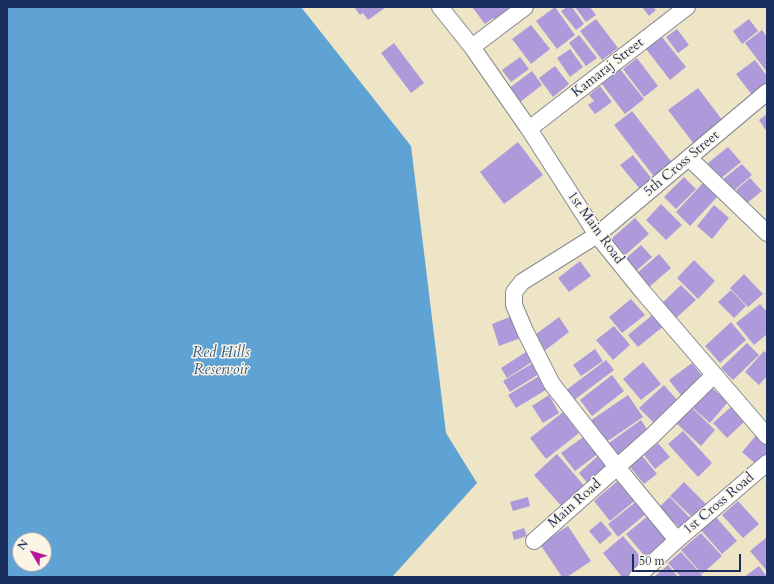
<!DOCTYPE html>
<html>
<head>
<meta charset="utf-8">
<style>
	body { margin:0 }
	#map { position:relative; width:774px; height:584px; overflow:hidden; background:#eee5c6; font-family:Cardo,serif }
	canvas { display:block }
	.frame { position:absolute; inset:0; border:8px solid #1b2f5e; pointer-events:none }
	.north { position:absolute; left:12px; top:532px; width:40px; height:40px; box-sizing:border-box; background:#fcf5e5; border:1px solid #a2a6af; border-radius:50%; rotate:308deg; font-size:11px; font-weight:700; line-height:16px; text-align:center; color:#1b2f5e }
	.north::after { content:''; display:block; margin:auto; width:14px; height:18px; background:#b5179e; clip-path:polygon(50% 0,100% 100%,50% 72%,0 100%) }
	.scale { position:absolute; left:632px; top:554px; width:109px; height:18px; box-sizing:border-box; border:2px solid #1b2f5e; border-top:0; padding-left:5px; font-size:12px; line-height:14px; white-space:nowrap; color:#1b2f5e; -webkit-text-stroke:3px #fcf5e5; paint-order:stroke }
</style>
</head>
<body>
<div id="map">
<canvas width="774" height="584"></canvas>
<div class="frame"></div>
<div class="north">N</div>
<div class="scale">50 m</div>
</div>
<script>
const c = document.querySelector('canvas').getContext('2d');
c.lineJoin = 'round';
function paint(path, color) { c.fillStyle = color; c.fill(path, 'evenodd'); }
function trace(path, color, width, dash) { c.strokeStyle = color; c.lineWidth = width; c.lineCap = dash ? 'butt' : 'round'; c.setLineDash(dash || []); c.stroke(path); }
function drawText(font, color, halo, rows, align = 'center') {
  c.font = font + ' Cardo,serif'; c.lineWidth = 3; c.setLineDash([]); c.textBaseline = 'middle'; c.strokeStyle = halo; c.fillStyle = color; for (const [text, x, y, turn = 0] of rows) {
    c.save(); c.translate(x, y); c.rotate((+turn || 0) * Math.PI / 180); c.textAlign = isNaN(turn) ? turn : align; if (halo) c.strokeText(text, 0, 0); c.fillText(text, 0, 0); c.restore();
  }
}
paint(new Path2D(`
	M7,7H301L411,146L446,433L477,483L392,577H7ZM20,540H44V564H20Z`), '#5ea3d3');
paint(new Path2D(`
	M354,7H386L368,20L363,13L360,15Z
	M472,7H517L496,21L493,18L485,24Z
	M555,7L575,35L557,49L536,21Z
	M567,7H572L584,24L576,30L561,11Z
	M575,7H590L596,15L586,22Z
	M642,7H653L656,10L649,16Z
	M596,19L618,48L602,60L580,31Z
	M749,19L758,31L742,44L733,31Z
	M531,25L550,49L531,64L512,39Z
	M677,29L689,45L678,53L666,37Z
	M762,30L767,37V72L745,43Z
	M579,35L597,58L586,66L569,43Z
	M662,37L686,67L670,80L646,49Z
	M394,43L424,83L411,93L381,53Z
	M570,49L583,67L570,77L557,58Z
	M520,57L529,69L511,82L502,70Z
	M637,58L658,86L644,97L623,69Z
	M755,60L767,76V84L752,95L736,74Z
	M555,66L569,84L553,97L539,78Z
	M620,69L644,99L625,114L601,83Z
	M532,71L542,85L519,103L508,89Z
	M600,86L612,102L595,114L588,105L594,101L589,95Z
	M698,88L723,121L694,144L668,110Z
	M632,111L674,165L656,179L614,125Z
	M767,114V132L759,120Z
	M518,142L543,175L504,204L480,172Z
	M728,147L741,162L720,179L708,163Z
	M633,155L652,179L639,188L620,165Z
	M742,164L752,175L732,192L722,180Z
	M684,177L696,189L676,209L664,197Z
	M750,178L762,191L747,203L736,190Z
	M703,183L717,197L690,226L676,212Z
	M661,204L682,225L666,240L646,220Z
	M714,205L729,218L712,239L697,226Z
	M635,218L649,234L623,257L609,241Z
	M641,245L652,257L635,272L624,260Z
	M659,254L671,268L648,288L636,274Z
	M694,260L715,281L698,299L677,278Z
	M580,261L591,276L569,292L558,278Z
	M744,274L763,294L748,307L730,288Z
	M681,285L696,300L674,320L660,305Z
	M731,290L746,306L734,318L718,302Z
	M631,299L645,315L622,333L609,317Z
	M760,304L767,312V334L754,345L736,323Z
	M655,313L665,325L638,347L628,335Z
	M515,315L523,337L499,346L492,324Z
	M559,317L569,332L543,352L532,337Z
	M731,322L746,340L720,363L705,346Z
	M614,326L630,345L613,360L596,340Z
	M747,343L759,355L733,380L721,368Z
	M595,349L603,361L581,376L573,365Z
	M529,350L535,360L507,378L501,368Z
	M764,351L767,354V376L759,385L745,372Z
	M606,360L614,370L573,401L565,391Z
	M643,362L661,384L641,400L623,379Z
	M533,363L539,374L510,392L503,381Z
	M692,363L706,381L683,398L669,380Z
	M541,375L549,388L516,408L508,395Z
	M612,375L624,391L592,416L580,400Z
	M664,385L678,401L654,423L639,408Z
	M711,387L728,402L710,423L693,408Z
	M549,395L559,413L543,423L532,406Z
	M628,395L643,417L602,445L587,423Z
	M690,406L715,430L701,446L675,422Z
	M731,407L744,422L727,438L713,423Z
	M563,412L579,433L546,459L530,438Z
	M641,420L651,435L617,460L606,445Z
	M683,431L712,463L698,477L668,444Z
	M758,433L767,440V453L757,465L742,452Z
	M586,435L599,453L575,471L561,453Z
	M658,443L670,457L655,469L644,455Z
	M639,452L657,474L644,484L626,462Z
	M601,453L613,467L590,486L579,473Z
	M557,454L586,488L563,508L534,475Z
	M621,478L638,498L610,521L594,501Z
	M684,482L707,505L694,519L670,496Z
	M528,497L530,506L513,511L510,502Z
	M670,497L690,518L680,528L659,507Z
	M637,501L647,513L618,537L608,524Z
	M738,501L759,524L743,538L722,515Z
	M649,515L670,541L648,560L626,534Z
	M715,516L737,541L722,554L700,529Z
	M601,521L612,534L600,544L589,531Z
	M568,526L591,561L567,577H562L540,544Z
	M524,528L527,536L514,540L512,532Z
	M701,533L722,556L702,574L681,550Z
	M623,536L646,563L629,577H622L603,553Z
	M767,537V571L750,551Z
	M681,552L702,575L700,577H681L668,563Z
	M668,565L678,577H654Z
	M759,566L767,577H744Z`), '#ae9adb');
const minor = new Path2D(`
	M440,7L472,47L529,129L597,235L643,292L767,436
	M472,47L525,7
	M529,129L687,7
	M689,158L767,233
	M677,540L617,467L552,384L525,331L514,305V292L522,282L597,235L767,92
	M534,541L653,435L714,375
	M637,577L677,540L767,463`);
trace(minor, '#848a92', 18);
trace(minor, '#fff', 16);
drawText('14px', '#1b2f5e', '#fcf5e5', [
	["Kamaraj Street",608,68,-38],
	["5th Cross Street",682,164,-40],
	["1st Main Road",595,228,54],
	["Main Road",575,504,-42],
	["1st Cross Road",719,504,-40]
]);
drawText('italic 15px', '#325887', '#fcf5e5', [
	["Red Hills",221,354],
	["Reservoir",221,371]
]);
</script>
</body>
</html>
